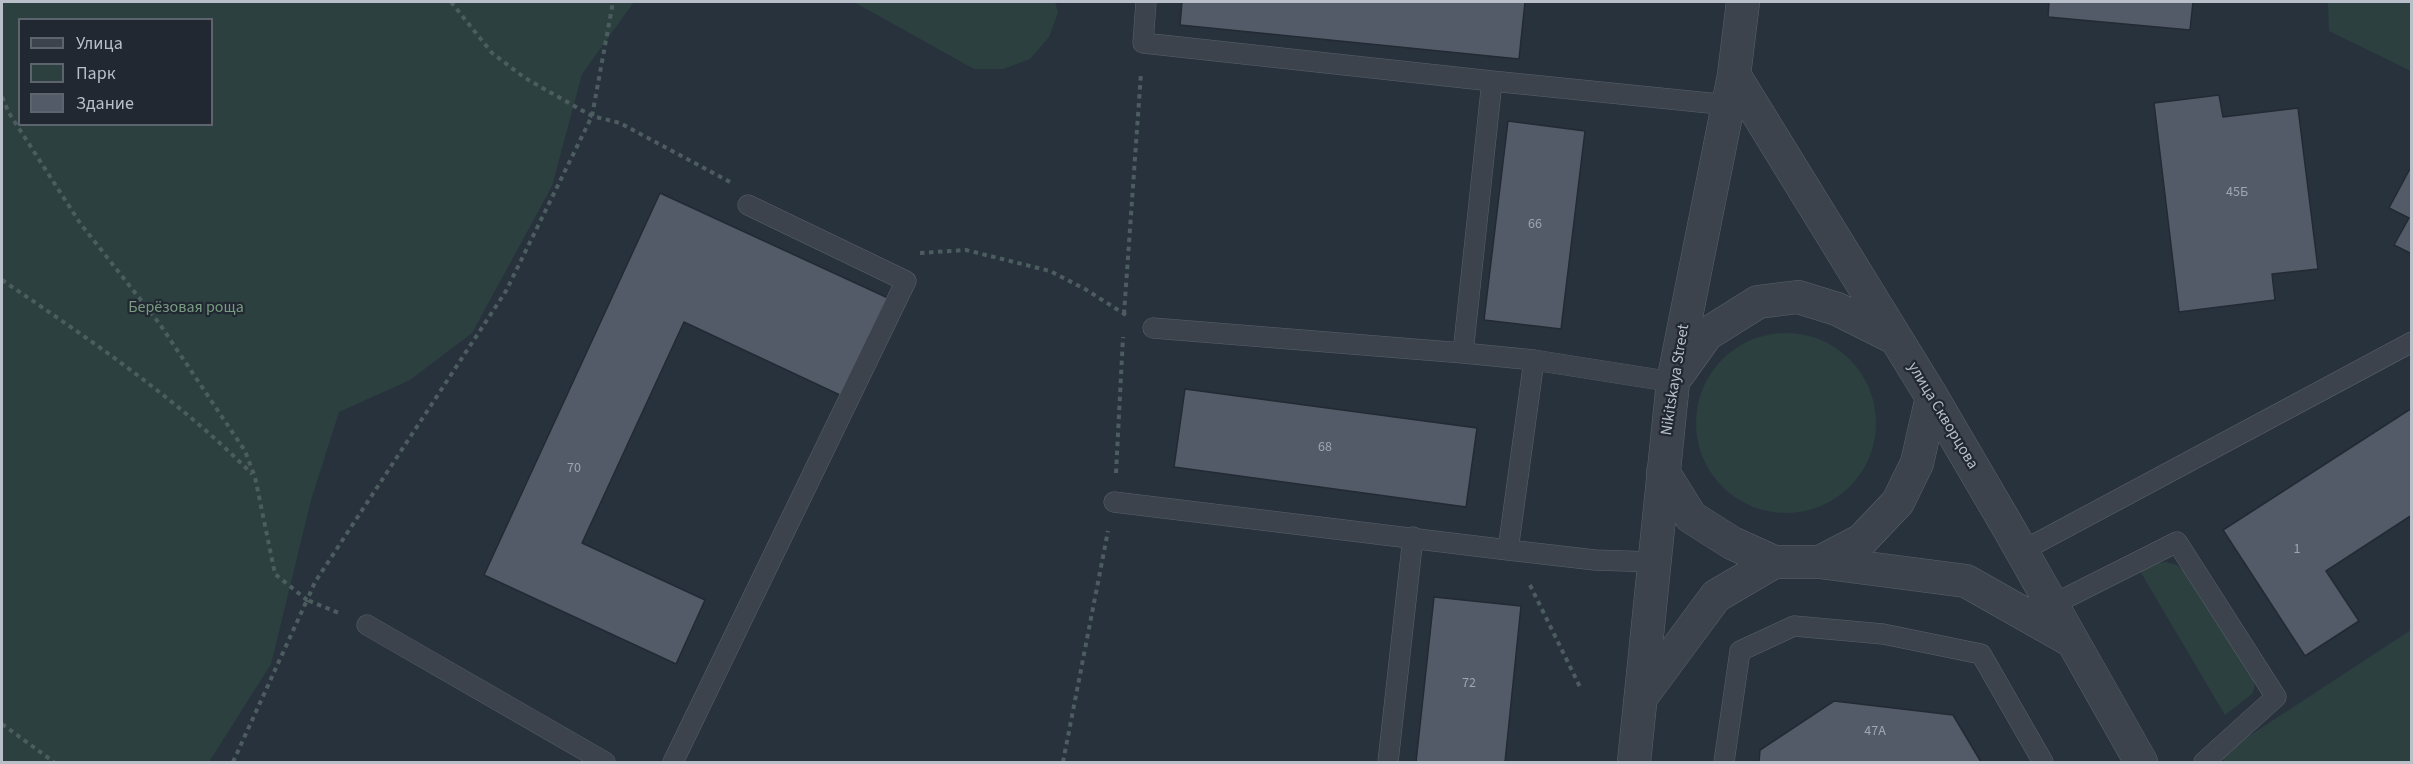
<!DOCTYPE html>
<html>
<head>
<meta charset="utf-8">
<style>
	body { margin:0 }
	#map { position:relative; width:2413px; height:764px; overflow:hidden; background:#28323d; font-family:"Source Sans 3",sans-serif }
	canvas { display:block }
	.frame { position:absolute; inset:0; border:3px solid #b8bfc8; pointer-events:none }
	.legend { position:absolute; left:18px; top:18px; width:195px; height:108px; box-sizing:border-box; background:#212832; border:2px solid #5d646e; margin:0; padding:8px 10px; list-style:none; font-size:18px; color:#b8bfc8 }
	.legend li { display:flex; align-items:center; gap:12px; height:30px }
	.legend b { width:30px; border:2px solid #5d646e }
</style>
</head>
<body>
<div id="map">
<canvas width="2413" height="764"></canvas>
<div class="frame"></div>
<ul class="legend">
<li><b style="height:8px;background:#3c434d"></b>Улица</li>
<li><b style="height:16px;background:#2d4040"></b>Парк</li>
<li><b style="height:16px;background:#525b67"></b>Здание</li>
</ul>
</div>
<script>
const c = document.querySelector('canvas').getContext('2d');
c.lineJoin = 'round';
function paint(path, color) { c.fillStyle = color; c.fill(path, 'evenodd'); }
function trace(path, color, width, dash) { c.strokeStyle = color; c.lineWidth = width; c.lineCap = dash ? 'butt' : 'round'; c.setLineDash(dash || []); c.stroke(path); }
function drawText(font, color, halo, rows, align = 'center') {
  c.font = font + ' "Source Sans 3",sans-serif'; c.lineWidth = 4.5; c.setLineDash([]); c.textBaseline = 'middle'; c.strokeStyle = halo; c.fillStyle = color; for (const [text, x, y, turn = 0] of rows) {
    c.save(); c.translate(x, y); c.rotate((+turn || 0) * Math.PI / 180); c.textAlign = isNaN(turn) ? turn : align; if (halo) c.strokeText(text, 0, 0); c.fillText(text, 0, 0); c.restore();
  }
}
paint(new Path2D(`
	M2,2H634L582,74L552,186L472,333L410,380L339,412L311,500L271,664L209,762H2ZM20,20H212V124H20Z
	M854,2H1055L1058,12L1049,37L1030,59L1003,69H974Z
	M2328,2H2411V71L2329,31Z
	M1696 423a90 90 0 1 1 180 0a90 90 0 1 1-180 0Z
	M2165,562L2177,565L2186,572L2255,682L2253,693L2225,715L2140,571L2152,564Z
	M2411,630V762H2225L2220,755Z`), '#2d4040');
const building = new Path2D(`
	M1182,2H1525L1519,59L1180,25Z
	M2049,2H2193L2190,30L2048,17Z
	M2219,95L2223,117L2298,108L2318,269L2272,274L2275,300L2179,312L2154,103Z
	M1508,121L1585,131L1561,329L1484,320Z
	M2412,165V254L2394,245L2409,218L2389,208Z
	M660,193L888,298L842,396L684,322L582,543L705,600L676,664L484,575Z
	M1185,389L1477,428L1466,507L1174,467Z
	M2412,408V515L2326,571L2359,621L2305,656L2223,530Z
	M1434,597L1521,606L1505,762H1416Z
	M1834,701L1953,715L1981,762H1759L1760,750Z`);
paint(building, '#525b67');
trace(building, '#232a34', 1.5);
const service = new Path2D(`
	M1146,2L1143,43L1492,81L1463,353L1534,360L1673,382
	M1492,81L1729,105
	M1153,328L1463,353
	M1114,502L1508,550L1534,360
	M1508,550L1595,560L1654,562
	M2022,551L2412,342
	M2052,605L2177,542L2276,697L2204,762
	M367,625L605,762
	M673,762L906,281L748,205
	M1388,762L1413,537
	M1724,762L1740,651L1794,626L1883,634L1981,654L2043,762`);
const tertiary = new Path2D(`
	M1734,75L1932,397L2008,527L2141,762
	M1679,373L1707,334L1758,302L1798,297L1837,309L1895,338
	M1663,472L1691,517L1732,543L1774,562H1820L1966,581L2072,641
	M1820,562L1862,540L1898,502L1917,463L1932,397
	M1642,696L1716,596L1774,562
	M1634,762L1673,382L1734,75L1743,2`);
trace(service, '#5a616b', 21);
trace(tertiary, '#5a616b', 34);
trace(new Path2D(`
	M451,2L492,53L525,78L592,116L620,123L730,182
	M2,97L9,113L80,223L159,323L245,451L255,477L275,574L307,600L315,582L506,291L592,116L613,2
	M920,253L966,250L1050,271L1085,289L1126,315
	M2,280C89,339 178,399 252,474
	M1124,314L1141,73
	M1116,473L1123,337
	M1530,585L1581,689
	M2,724L54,762
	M233,762L307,600L339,613
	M1063,762L1108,531`), '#4c5d5f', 4, [4.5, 4.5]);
trace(service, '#3c434d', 20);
trace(tertiary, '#3c434d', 33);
drawText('14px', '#9ea6b0', null, [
	["45Б",2237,193],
	["66",1535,225],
	["68",1325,448],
	["70",574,469],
	["1",2297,550],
	["72",1469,684],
	["47А",1875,732]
]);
drawText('16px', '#799b81', '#212832', [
	["Берёзовая роща",186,308]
]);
drawText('16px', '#b8bfc8', '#212832', [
	["Nikitskaya Street",1676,380,-81],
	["улица Скворцова",1942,416,59]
]);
</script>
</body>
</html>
